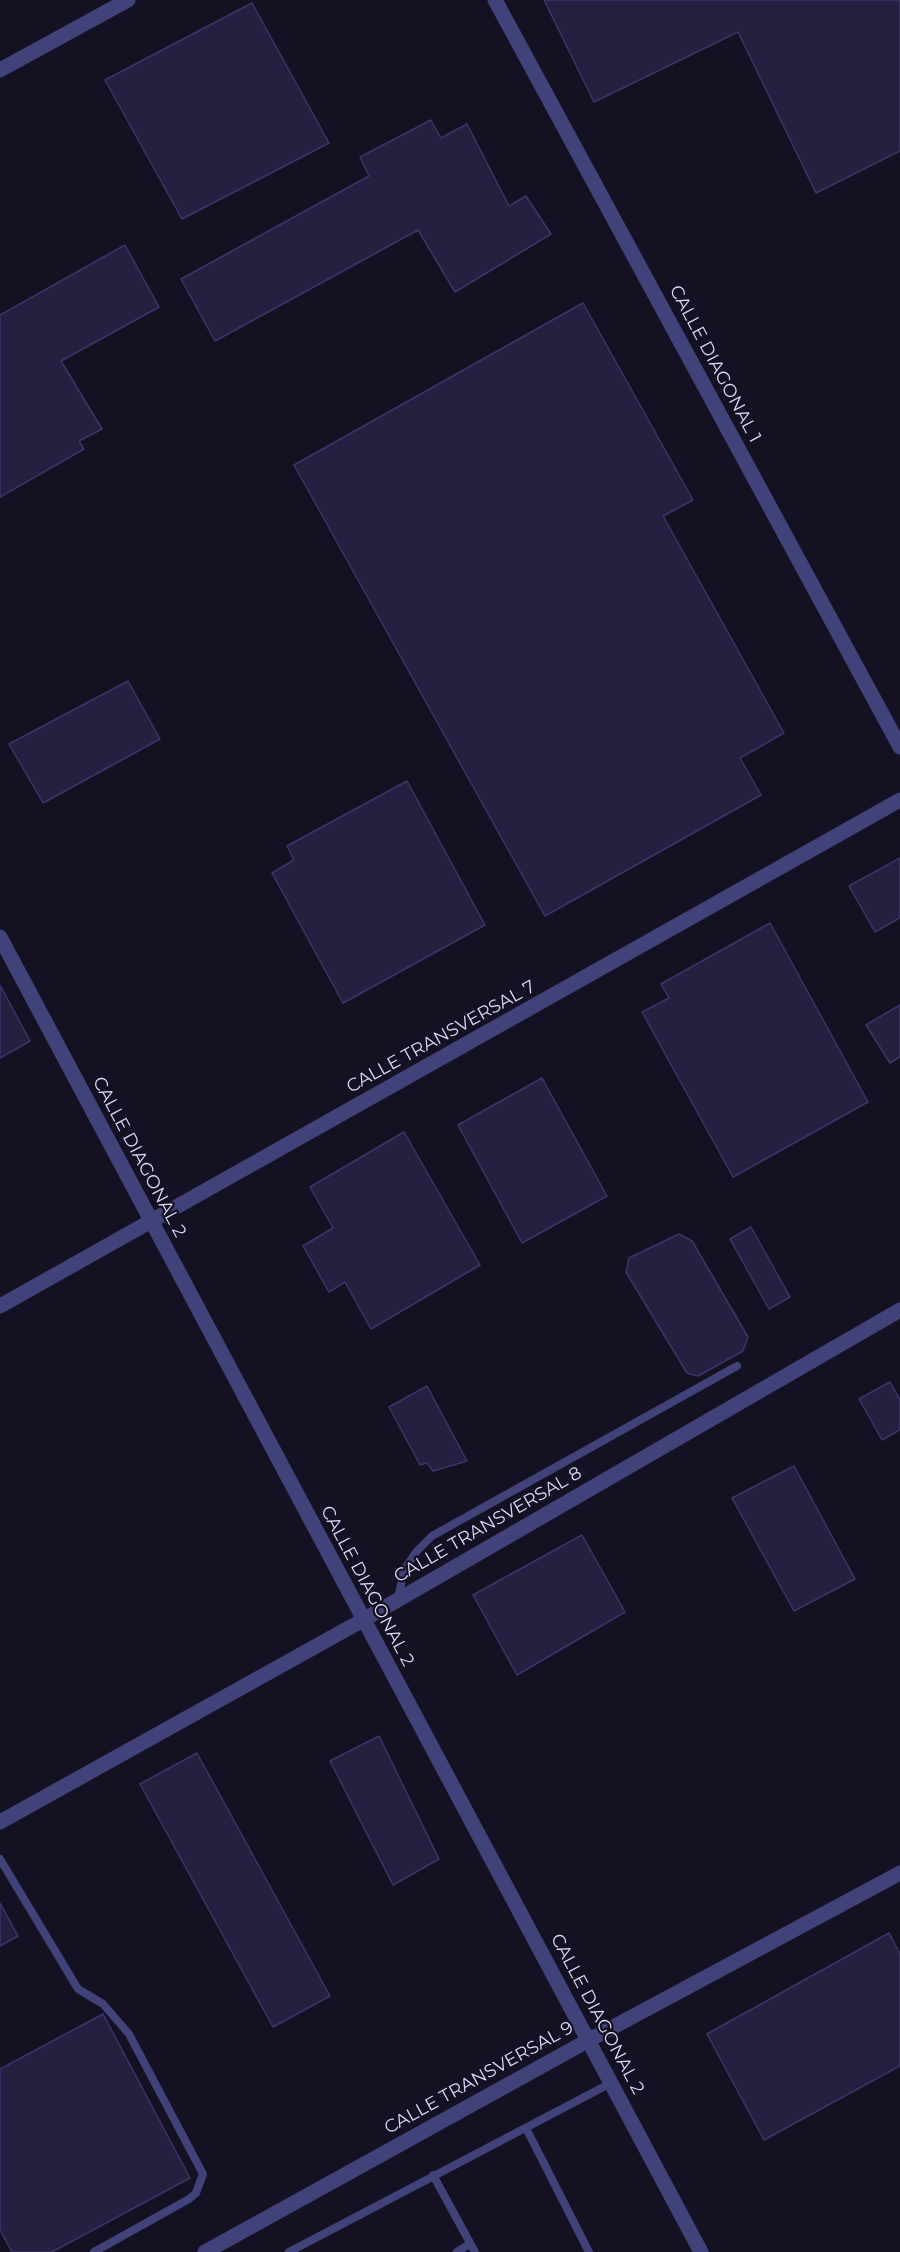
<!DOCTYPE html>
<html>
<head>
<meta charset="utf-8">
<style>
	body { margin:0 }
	canvas { display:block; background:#131122 }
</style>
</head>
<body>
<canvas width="900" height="2252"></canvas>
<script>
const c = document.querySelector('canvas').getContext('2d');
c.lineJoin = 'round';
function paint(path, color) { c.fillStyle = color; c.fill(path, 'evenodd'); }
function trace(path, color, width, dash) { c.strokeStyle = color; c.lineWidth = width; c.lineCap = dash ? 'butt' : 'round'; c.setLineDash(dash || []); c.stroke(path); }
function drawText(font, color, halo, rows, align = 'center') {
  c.font = font + ' Montserrat,sans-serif'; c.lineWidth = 4.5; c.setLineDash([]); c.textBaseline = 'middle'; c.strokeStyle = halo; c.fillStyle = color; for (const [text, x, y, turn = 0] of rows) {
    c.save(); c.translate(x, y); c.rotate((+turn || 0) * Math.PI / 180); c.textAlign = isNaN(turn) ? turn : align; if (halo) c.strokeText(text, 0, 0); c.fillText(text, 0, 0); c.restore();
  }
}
const building = new Path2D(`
	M544,0H900V151L816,193L738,32L594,102Z
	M252,3L329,143L182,219L105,80Z
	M431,120L441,138L467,124L509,206L526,196L551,234L455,292L418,230L215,341L181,279L369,176L360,157Z
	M125,245L159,307L61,361L102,429L79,441L84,449L0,497V315Z
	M583,303L693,500L663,516L784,733L740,758L761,795L545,916L294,465Z
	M128,681L160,739L43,803L9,744Z
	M407,781L485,925L343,1003L272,873L294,860L287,846Z
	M900,858V918L875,932L849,886Z
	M770,923L868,1102L733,1177L642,1012L669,998L661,984Z
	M0,985L30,1041L0,1058Z
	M900,1005V1057L890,1063L866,1025Z
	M542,1078L607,1196L522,1243L458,1125Z
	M404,1132L480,1265L371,1329L345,1282L329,1292L303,1246L333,1228L310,1187Z
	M751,1227L790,1297L769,1309L730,1239Z
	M679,1234L692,1241L748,1337L743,1351L698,1376L687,1373L626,1272L629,1258Z
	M890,1382L900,1400V1430L882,1440L859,1399Z
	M427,1386L467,1461L433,1471L427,1463L420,1465L389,1407Z
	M794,1466L855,1579L794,1611L732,1498Z
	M582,1535L625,1612L517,1675L473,1595Z
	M379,1736L439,1859L393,1885L330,1761Z
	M197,1753L330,1996L273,2027L140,1784Z
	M0,1903L18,1936L0,1946Z
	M889,1933L900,1954V2066L764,2140L707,2034Z
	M103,2014L190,2178L52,2252H12L0,2230V2069Z`);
paint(building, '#251f40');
trace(building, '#3d3469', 1.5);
trace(new Path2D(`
	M398,1599L404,1570L417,1551L432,1536L737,1366
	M0,1859L78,1989L103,2004L129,2034L203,2174L196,2193L189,2199L94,2252
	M526,2128L589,2252
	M433,2175L475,2252
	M289,2252L611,2083
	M457,2252L470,2244`), '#42427b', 8);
trace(new Path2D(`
	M495,0L900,747
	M0,70L128,0
	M0,937L701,2252
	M0,1822L363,1620L900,1310
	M205,2252L589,2040L900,1873`), '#42427b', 15);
trace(new Path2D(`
	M0,1306L900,800`), '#42427b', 15);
drawText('18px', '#dad7fa', '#131122', [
	["CALLE DIAGONAL 1",715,364,62],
	["CALLE TRANSVERSAL 7",441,1037,-29],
	["CALLE DIAGONAL 2",139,1157,62],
	["CALLE TRANSVERSAL 8",488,1525,-30],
	["CALLE DIAGONAL 2",367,1586,62],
	["CALLE DIAGONAL 2",597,2014,62],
	["CALLE TRANSVERSAL 9",479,2078,-29]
]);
</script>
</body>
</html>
